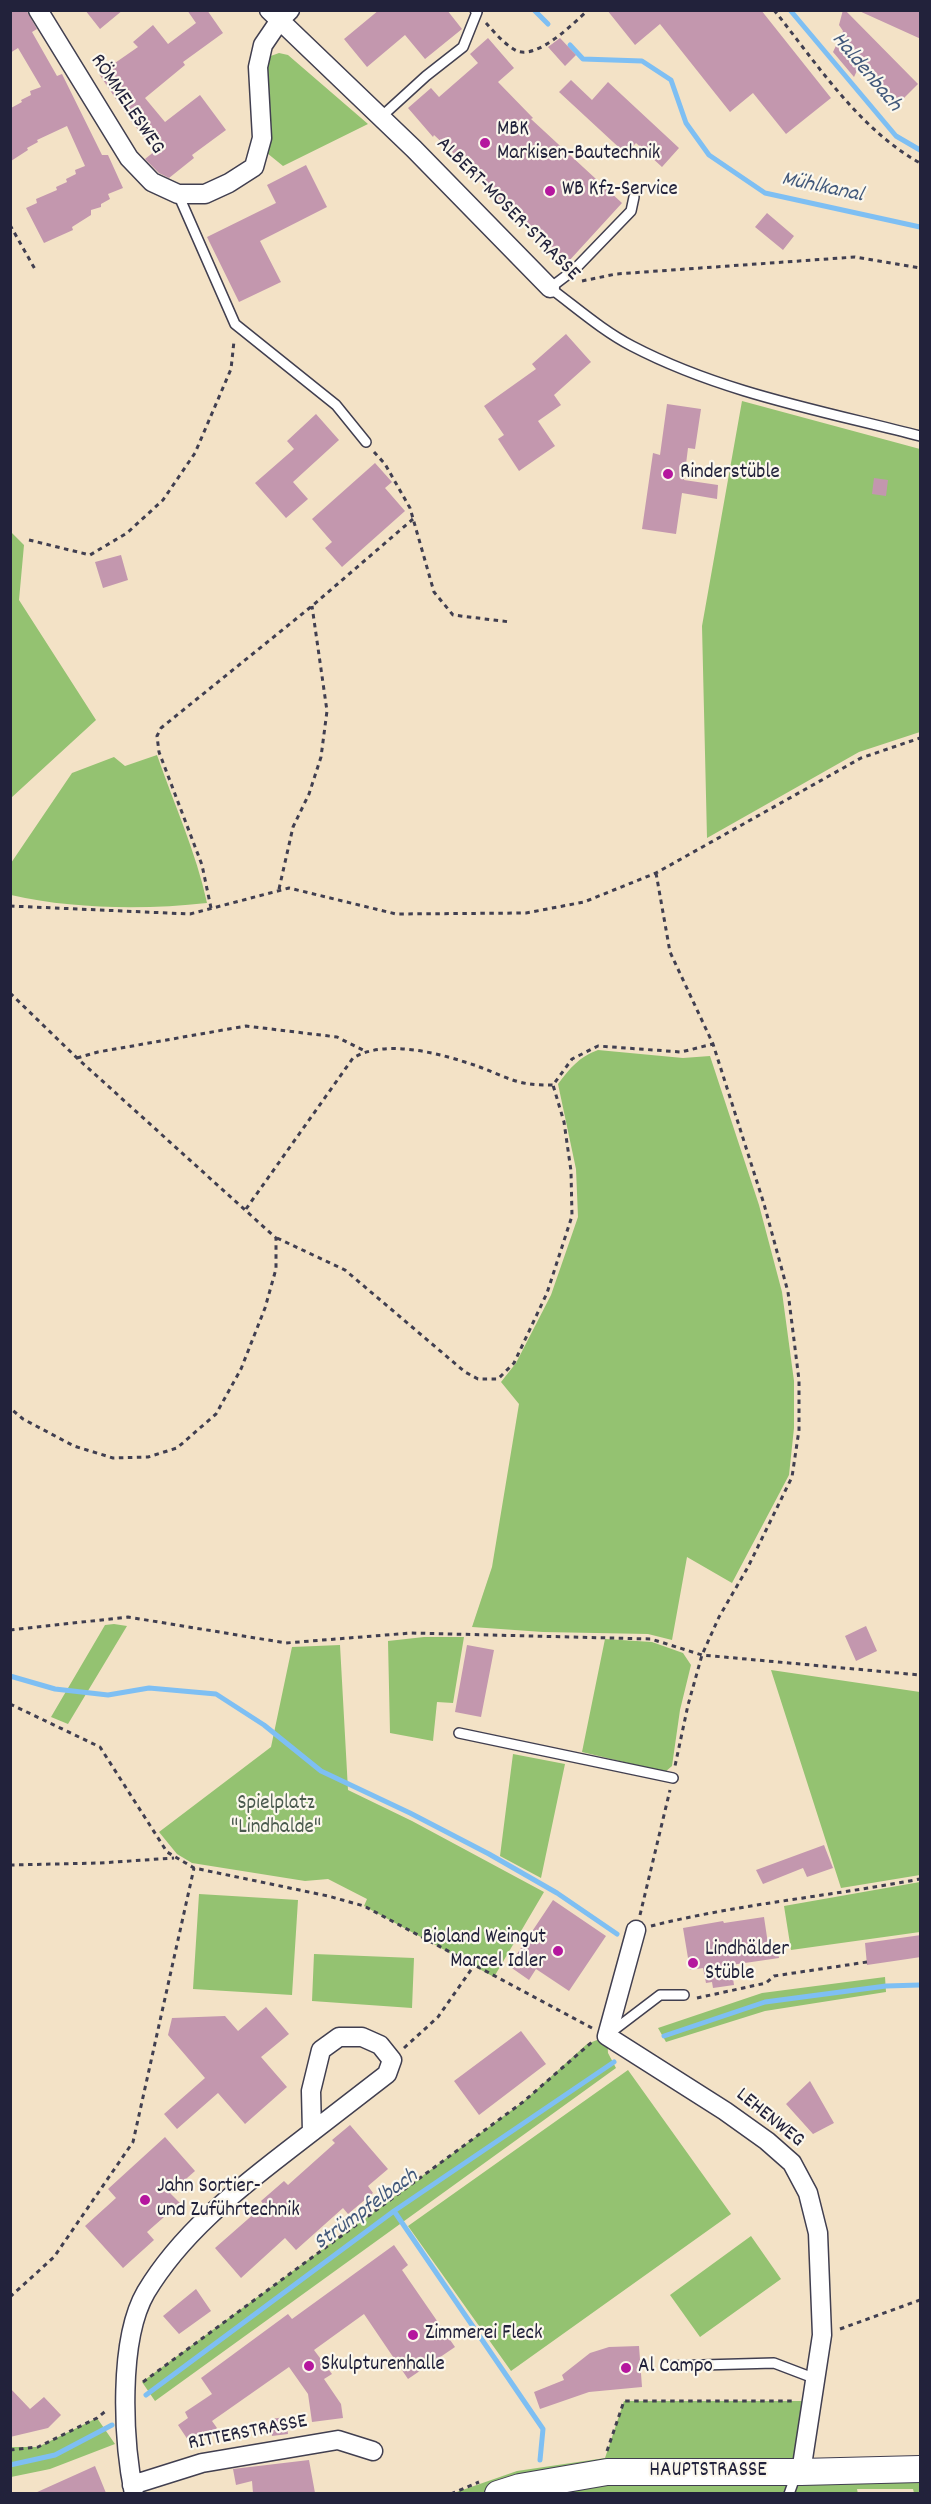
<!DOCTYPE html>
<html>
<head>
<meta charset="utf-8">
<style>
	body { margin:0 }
	#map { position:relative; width:931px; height:2504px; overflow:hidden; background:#f3e2c6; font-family:Dekko,sans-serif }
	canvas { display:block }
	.frame { position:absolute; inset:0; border:12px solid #22223b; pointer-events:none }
</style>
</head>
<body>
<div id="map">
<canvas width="931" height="2504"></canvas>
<div class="frame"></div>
</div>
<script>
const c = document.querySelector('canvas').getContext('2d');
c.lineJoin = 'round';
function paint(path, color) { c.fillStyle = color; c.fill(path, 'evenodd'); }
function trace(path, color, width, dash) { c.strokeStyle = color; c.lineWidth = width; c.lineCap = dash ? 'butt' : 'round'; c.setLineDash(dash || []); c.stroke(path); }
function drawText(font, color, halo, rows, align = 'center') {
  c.font = font + ' Dekko,sans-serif'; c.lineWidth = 4.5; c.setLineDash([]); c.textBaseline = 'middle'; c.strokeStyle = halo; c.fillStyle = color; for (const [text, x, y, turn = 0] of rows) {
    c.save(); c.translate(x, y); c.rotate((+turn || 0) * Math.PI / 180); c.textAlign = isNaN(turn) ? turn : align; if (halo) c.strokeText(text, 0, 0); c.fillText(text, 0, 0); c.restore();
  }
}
paint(new Path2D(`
	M279,53L288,55L368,124L283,166L267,153L261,68L268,57Z
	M742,401L920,449V732L859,752L707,838L702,626Z
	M11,532L24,545L19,600L96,720L11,798Z
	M157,755C174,804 196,852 207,903C144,910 72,909 11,895V863L72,773L114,757L125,766Z
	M598,1050L683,1058L710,1056L759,1205L782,1292L794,1381V1428L789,1475L732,1583L687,1557L672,1640L648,1634L543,1632L472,1627L492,1567L519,1404L501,1382L516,1363L551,1295L578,1217L576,1169L558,1084C570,1068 579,1057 598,1050Z
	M114,1624L127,1626L68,1724L51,1717L105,1625Z
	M424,1637H464L453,1703L437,1702L433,1741L390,1733L388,1641Z
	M605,1639L652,1642L683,1653L691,1665L680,1710L672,1766L665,1772L582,1752Z
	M340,1645L348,1790L412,1821L544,1892L494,1977L364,1906L367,1899L328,1879L305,1881L192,1863L177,1854L159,1832L271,1747L292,1647Z
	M771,1670L920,1692V1875L841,1888Z
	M513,1754L565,1764L541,1878L500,1856Z
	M920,1882V1932L791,1950L784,1906Z
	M199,1894L298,1900L292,1995L193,1989Z
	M314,1954L414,1958L412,2008L312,2001Z
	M885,1977L886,1992L765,2011L666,2042L658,2028L762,1993Z
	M607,2036L608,2053L616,2068L155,2401L142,2382L523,2102L587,2044Z
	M628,2070L731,2214L511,2371L408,2226Z
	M751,2236L781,2279L700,2337L670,2295Z
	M624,2401H812L801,2472L920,2469V2493H914L913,2489H857L858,2494H451L517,2471L605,2458Z
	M97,2418L115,2444L50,2469L11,2477V2447H38Z`), '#94c271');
trace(new Path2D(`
	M534,10L548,24
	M790,10L896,136L920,150
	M570,45L583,59L642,61L671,80L686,123L709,155L765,193L920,227
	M10,1676L55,1689L108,1695L149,1688L216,1694L264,1725L321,1771L410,1813L489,1854L557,1893L617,1934
	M664,2036L765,2002L886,1986L920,1985
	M394,2211L543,2429L540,2460
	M146,2395L394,2211L614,2062
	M10,2465L55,2455L112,2425`), '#7ebff3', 5);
paint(new Path2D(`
	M10,10H26L37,29L32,32L57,76L62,74L102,155H108L123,188L108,194L110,199L101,204V207L91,210V215L72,227L73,230L44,243L26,208L37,203L36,199L57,190L56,187L67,182L66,179L76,174L75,170L85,166L67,126L37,140L38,142L27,148L28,150L11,161V108L22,102L21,100L31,95L30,91L41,87L18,48L10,53Z
	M85,10H123L100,29Z
	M187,10H207L223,33L183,62L185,65L145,98L165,122L200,95L226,130L192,155L194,158L169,178L159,173L145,159L155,151L128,117L99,74L138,47L133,42L153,25L168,44L196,23Z
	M379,10H447L462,29L425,59L405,35L367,67L344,39Z
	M607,10H761L831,98L786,134L753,93L730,112L660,24L635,45Z
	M843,10H845L918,84L898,104L860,64L854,77L833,52L843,31L839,25Z
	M857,10H921V39Z
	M488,38L514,68L498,82L533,118L531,119L622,203L568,262L477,179L479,177L434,135L433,137L408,108L431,88L439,97L478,63L470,54Z
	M560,38L576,55L565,66L548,47Z
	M571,80L592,100L608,82L679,148L662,167L636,143L626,154L559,92Z
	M306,165L327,207L260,241L281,282L239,302L207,237L276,203L267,185Z
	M767,213L794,236L783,250L755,227Z
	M566,334L591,362L554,395L561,405L538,421L555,446L519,471L498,439L504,435L484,406L536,369L532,364Z
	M667,404L701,409L695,449L688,448L684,480L718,485L717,499L682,493L676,534L642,529L653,453L660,455Z
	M316,414L339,440L293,482L308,499L286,518L255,483L294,449L287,441Z
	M375,463L392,482L385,488L405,511L342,567L325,548L332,542L312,519Z
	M874,478L888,480L886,496L872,494Z
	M121,555L128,580L103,588L95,562Z
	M866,1626L877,1651L856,1661L845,1636Z
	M467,1645L494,1650L481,1717L455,1712Z
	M824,1845L833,1868L807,1877L803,1868L763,1884L756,1870Z
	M553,1900L606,1936L569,1991L536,1969L529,1980L509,1966Z
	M764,1917L768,1944L777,1942L779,1958L731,1965L734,1985L713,1988L712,1982L706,1983L703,1968L690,1970L683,1928L723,1921L724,1923Z
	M921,1935V1957L867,1965L865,1943Z
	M266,2007L289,2034L261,2057L287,2087L245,2124L218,2093L177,2129L164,2114L205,2078L168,2035L172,2018L225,2016L238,2031Z
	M521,2031L546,2064L479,2115L454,2081Z
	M810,2081L834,2123L813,2134L786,2104Z
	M350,2125L388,2169L368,2186L373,2193L348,2214L343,2208L296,2250L285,2238L241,2278L215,2248L264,2205L261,2201L284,2181L288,2185L335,2143L332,2140Z
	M165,2137L195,2171L170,2193L180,2203L147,2232L154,2240L123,2268L85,2226L116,2198L108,2189Z
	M394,2245L408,2265L402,2270L455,2347L408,2379L364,2314L314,2350L332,2374L324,2379L341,2404L343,2418L312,2422L308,2394L289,2367L212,2421L217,2428L192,2446L178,2425L188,2418L185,2412L212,2394L201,2378L288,2314L292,2319Z
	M196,2289L211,2311L179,2334L163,2316Z
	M639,2346L642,2387L589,2392L540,2409L534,2392L564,2380L562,2375L590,2353L609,2347Z
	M10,2388L30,2409L44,2397L61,2415L48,2428L10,2437Z
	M286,2417L288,2434L272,2436L270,2419Z
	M309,2460L315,2493H253L252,2481L236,2485L233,2469Z
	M95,2466L106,2493H35Z`), '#c397ae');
const service = new Path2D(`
	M381,117L426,76L463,47L477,12L475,10
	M178,194L235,324L336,405L366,442
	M634,197L631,211L575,269L550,288C577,308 603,331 632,346C722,393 823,411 920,436
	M459,1733L673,1778
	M610,2033L660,1995H684
	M667,2366L774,2363L816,2379
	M789,2494L793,2483L799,2475`);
const minor = new Path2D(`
	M38,10L129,158L152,182L178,194H205L229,183L254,167L262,138L258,67L263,45L280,20L290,10
	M269,10L414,149L550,288
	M636,1930L607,2036L725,2111L767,2141L792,2163L808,2193L818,2233L822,2335L801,2472
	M132,2485L202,2463L338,2440L373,2451
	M134,2494C123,2440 118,2340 146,2292C181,2234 233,2193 286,2152C320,2126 353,2100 387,2074L392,2060L380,2045L362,2037H339L321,2050L311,2091L312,2132`);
const secondary = new Path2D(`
	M498,2494L520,2487L607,2472H801L920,2469`);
trace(service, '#413f50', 12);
trace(minor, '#413f50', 21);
trace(secondary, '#413f50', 28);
trace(new Path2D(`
	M774,10C817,64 859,129 920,163
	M486,23C495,33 505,45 517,51C538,59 573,24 588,10
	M10,225L36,271
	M582,281L616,274L855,257L920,268
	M374,452L385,464L410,508L434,592L453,615L510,622
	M29,540L90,555L127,533L163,500L195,453L231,369L234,341
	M656,873L670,952L713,1044L764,1204L788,1292L799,1380V1430L792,1477L748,1567L719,1617L702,1655L688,1705L675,1766
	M279,889L293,827L309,794L321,757L327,711L312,606
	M10,906L190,914L289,888L396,914L526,913L584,902L656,873L861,758L920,738
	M211,908L202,865L159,752L157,736L161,728L312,606L413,519
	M10,993L77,1058L276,1238V1269L265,1308L241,1369L216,1414L177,1448L148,1457L113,1458L74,1446L23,1419L10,1408
	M77,1058L98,1052L246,1026L337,1037L365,1051
	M246,1209L353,1058C386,1038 442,1054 477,1066C494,1072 512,1082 530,1084C537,1085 545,1085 553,1085
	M277,1238L345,1270L465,1372L478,1379H498L514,1363L547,1293L572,1216L571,1171L564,1122L553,1085L572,1059L598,1046L681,1052L713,1044
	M10,1630L128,1617L286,1643L411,1633L651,1639L702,1655L920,1675
	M10,1704L100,1747L167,1852L194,1868L328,1896L364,1906L592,2028
	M10,1865L100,1863L174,1858
	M640,1915L670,1790
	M651,1926C739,1904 831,1896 920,1879
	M697,1998L766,1983L774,1976L867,1962
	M404,2048L438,2017L473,1967
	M10,2297L54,2257L133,2142L194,1868
	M840,2329L920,2300
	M143,2382L523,2102L592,2042
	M10,2450L38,2447L97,2418L107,2410
	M607,2451L624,2401H795
	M451,2494L479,2482`), '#413f50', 3, [4.5, 4.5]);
trace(service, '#fff', 9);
trace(minor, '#fff', 18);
trace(secondary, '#fff', 26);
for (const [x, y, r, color] of [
	[485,143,6,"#b5179e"],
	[550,191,6,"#b5179e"],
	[668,474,6,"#b5179e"],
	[558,1951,6,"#b5179e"],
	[693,1963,6,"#b5179e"],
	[145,2200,6,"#b5179e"],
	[413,2335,6,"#b5179e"],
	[309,2366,6,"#b5179e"],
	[626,2368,6,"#b5179e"]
]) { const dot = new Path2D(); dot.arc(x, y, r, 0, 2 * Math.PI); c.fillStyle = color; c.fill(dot); trace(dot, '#fbf7ec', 2); }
drawText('21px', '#22223b', '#fbf7ec', [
	["RÖMMELESWEG",126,105,56],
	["ALBERT-MOSER-STRASSE",507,210,45],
	["LEHENWEG",769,2119,39],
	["RITTERSTRASSE",248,2434,-11],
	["HAUPTSTRASSE",708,2472]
]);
drawText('21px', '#22223b', '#fbf7ec', [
	["MBK",497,131],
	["Markisen-Bautechnik",497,155],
	["WB Kfz-Service",562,191],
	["Rinderstüble",680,474],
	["Bioland Weingut",546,1939,"right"],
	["Marcel Idler",546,1963,"right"],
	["Lindhälder",705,1951],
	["Stüble",705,1975],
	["Jahn Sortier-",157,2188],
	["und Zuführtechnik",157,2212],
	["Zimmerei Fleck",425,2335],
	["Skulpturenhalle",321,2366],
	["Al Campo",638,2368]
], 'left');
drawText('21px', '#4a5a4e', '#fbf7ec', [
	["Spielplatz",276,1805],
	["\"Lindhalde\"",276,1829]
]);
drawText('italic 22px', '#42597b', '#fbf7ec', [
	["Haldenbach",865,73,50],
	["Mühlkanal",822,189,12],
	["Strümpfelbach",367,2211,-36]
]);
</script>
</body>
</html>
